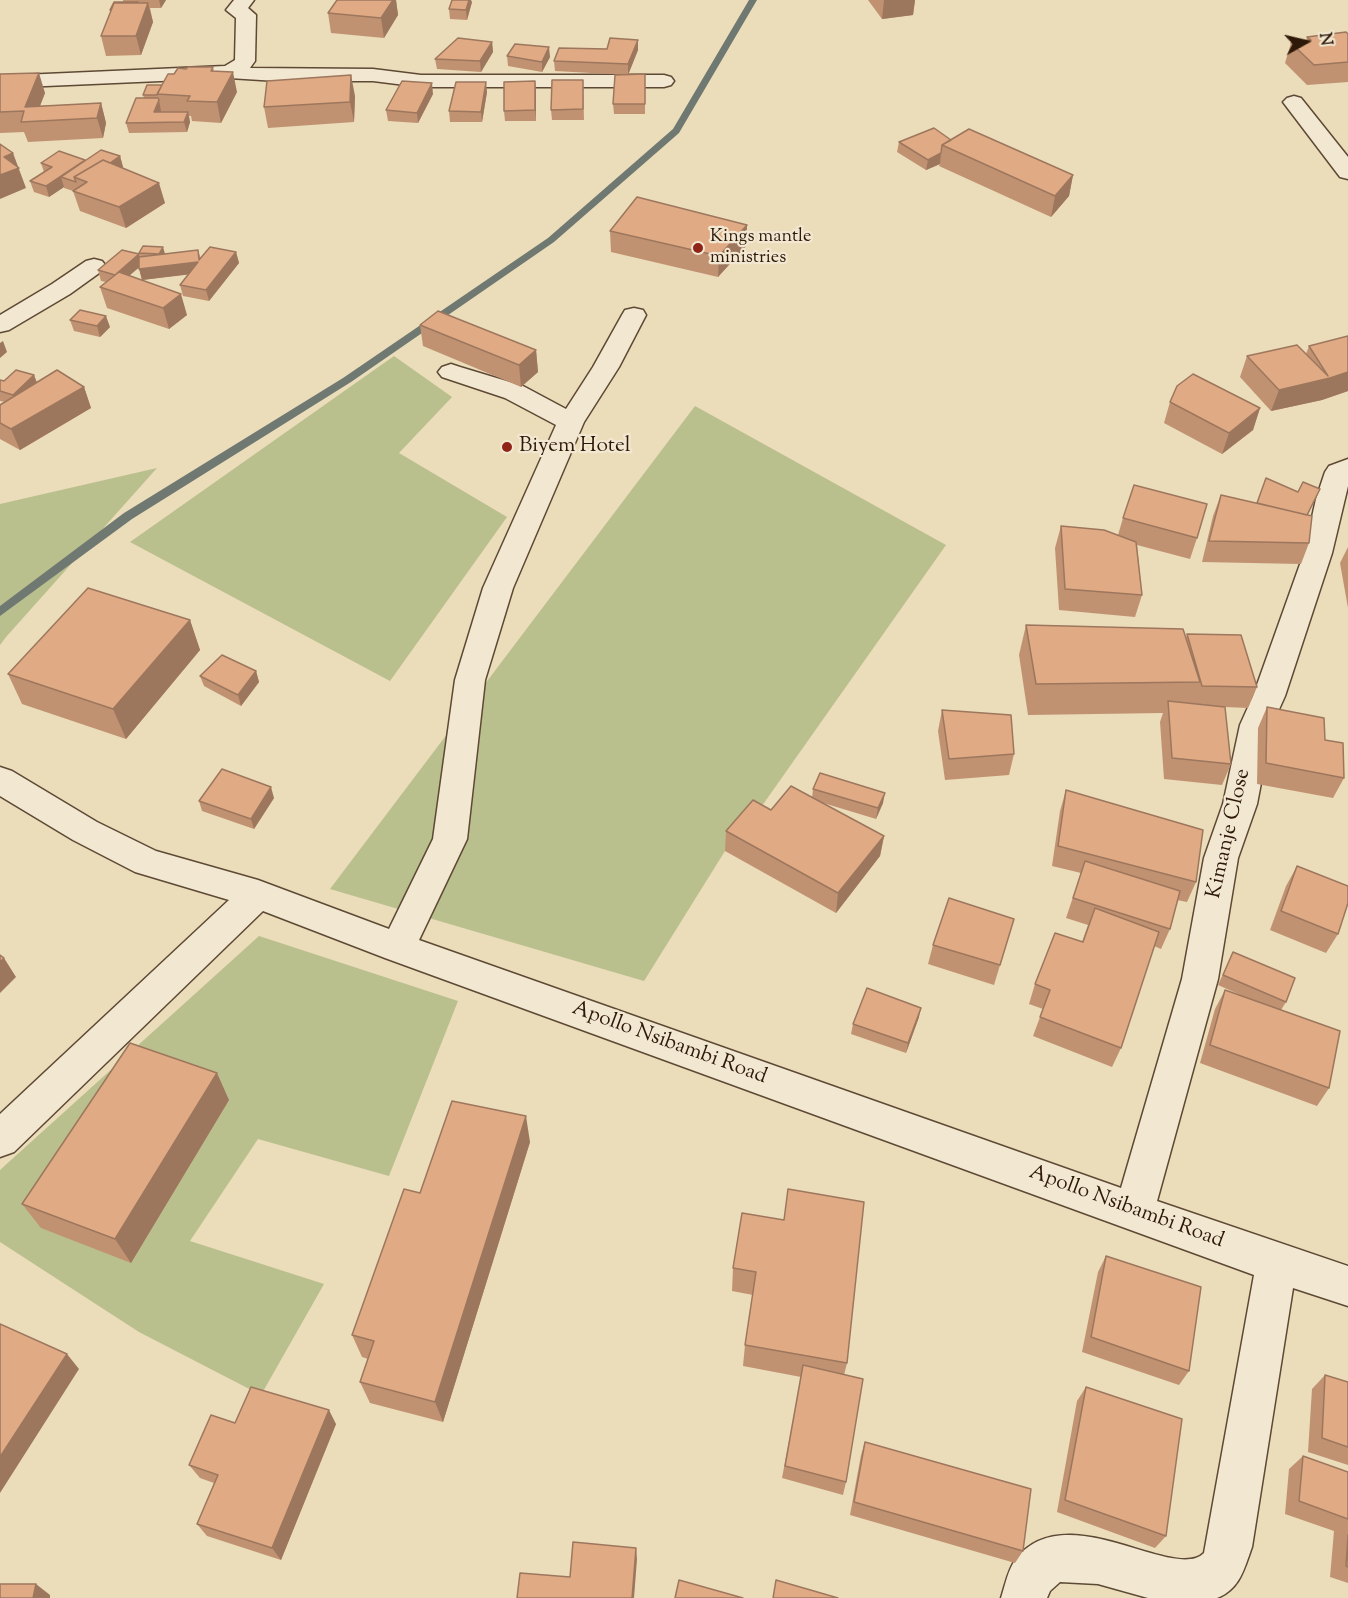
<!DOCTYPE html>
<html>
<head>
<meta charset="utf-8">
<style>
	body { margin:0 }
	#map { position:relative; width:1348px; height:1598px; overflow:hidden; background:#ebdcba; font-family:"Sorts Mill Goudy",serif }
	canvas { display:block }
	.north { position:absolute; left:1276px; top:12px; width:60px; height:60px; -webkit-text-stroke:4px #f2e8d2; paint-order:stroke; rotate:82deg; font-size:16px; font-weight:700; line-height:24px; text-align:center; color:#2e1808 }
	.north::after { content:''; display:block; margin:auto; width:21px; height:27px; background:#2e1808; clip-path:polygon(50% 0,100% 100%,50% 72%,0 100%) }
</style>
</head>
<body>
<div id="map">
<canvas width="1348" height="1598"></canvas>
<div class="north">N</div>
</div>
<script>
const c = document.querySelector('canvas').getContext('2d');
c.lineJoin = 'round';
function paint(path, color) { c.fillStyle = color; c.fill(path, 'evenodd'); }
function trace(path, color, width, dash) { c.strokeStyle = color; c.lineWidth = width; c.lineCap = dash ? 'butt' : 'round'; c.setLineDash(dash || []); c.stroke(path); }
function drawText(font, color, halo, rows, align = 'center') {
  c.font = font + ' "Sorts Mill Goudy",serif'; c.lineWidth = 4.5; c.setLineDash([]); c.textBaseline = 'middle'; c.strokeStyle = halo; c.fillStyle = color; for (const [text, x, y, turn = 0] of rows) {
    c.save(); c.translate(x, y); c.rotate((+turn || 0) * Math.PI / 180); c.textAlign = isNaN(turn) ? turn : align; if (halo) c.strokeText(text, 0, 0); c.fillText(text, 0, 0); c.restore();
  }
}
paint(new Path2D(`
	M394,356L452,397L399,453L507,517L390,681L130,542Z
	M695,406L946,545L752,820L725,851L644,981L330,889Z
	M157,468L6,637L0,645V504Z
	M259,936L458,1001L389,1176L258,1139L190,1241L324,1284L261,1395L139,1332L0,1242V1170Z`), '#babf8e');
paint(new Path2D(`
	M749,0H757L679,133L554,242L351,382L132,519L0,616V606L124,513L343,378L548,238L673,129Z`), '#6f7972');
const minor = new Path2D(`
	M234,0H254L248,8L256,15L255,61L250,68L373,69L421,75H664L671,77L674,81L671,85L664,87H421L373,81H277L229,78L0,88V76L225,66L235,60L236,18L226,10Z
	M1294,96L1301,98L1348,157V179L1340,177L1283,102L1287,98Z
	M94,259L102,261L106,266L102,271L70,294L9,330L0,332V315L52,284L86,261Z
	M634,308L643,310L646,315L619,367L584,422L513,588L485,680L467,839L419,940L1121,1188L1182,979L1204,858L1223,804L1240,725L1253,696L1304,553L1316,499L1325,472L1329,466L1348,459V486L1332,553L1285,696L1272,725L1257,804L1238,858L1218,979L1157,1201L1348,1266V1306L1293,1288L1252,1547C1244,1569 1240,1589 1217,1598H1148L1098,1584L1060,1582L1050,1591L1047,1598H1001C1005,1586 1008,1569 1016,1559C1066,1495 1174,1583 1204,1553L1254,1275L385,958L263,911L14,1152L0,1157V1114L229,900L135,872L73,840L0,796V767L12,771L97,822L156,851L258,880L389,929L433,839L455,680L483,588L556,425L505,398L442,377L438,372L442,367L451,364L460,367L523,386L566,409L593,367L622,315L625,310Z`);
trace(minor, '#5d4934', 3);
paint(minor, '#f2e8d2');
paint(new Path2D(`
	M123,0H166L161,8H150L153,22L141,55L106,56L101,36L111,12L110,10L123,2Z
	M337,0H396L398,15L384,38L331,33L328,13Z
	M868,0H915L913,15L882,19Z
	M472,2L467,20L450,19L449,9Z
	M1348,34V82L1307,85L1285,63L1291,43L1306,41L1307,37Z
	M638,40V50L628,75L555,71L554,61L607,49Z
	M492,42L493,52L481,72L437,69L435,59Z
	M507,56L550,57L542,72L508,66Z
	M213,67L214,71L237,92L221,123L192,121L191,116H189L190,122L187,132L129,133L126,123L144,98L143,95L162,85L174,74L186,69Z
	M0,74L45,93L40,106L101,103L106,123L103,138L28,142L24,132L0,133Z
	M645,74V114H614L613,104Z
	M583,80L584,120H552L551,110Z
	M535,81L536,121H505L504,111Z
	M487,92L482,122H450L449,111Z
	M433,94L418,123L388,121L386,110Z
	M355,96L354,122L268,128L264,107Z
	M951,140L1073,175L1069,196L1051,217L939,166L940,164L926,170L897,152L899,142Z
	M120,156L123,167H122L165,203L126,228L80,211L73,191L64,188V187L49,197L34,192L30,181L44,172L41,163L85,160V161Z
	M747,225L746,246L718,277L611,252L610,231Z
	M198,250L201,259L236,252L239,263L209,301L183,296L180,285L189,274L142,280L139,267L129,276L187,315L169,329L107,308L100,287L106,282L101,281L98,270L139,254L141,257L139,253L165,254Z
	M70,320L110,327L100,337L74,331Z
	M420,325L536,350L538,372L521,387L423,346Z
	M1348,336V391L1322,400L1271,411L1240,377L1247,356L1306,354L1309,346Z
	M34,375L37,383L84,387L91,408L20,450L0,439V405L5,402L0,401V380L4,381Z
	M1170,402L1260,408L1253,430L1222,454L1164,423Z
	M1320,489L1308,515L1309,543L1301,564L1202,562L1213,516L1221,495L1257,503Z
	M1123,518L1197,538L1190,559L1137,545L1142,595L1135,617L1059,610L1055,548L1061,526L1118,535Z
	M1348,547V608L1340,563Z
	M190,620L200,650L126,739L22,704L8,674Z
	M1026,625L1186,639L1187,634L1257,687L1248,708L1225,707L1231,764L1222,785L1164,779L1160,722L1163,713L1028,715L1019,655Z
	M256,671L259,682L241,706L204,686L200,676Z
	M1267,707L1344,778L1333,798L1257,784L1258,728Z
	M942,710L1014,754L1009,775L945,780L938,731Z
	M813,789L883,803L876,819L820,802L884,836L880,856L836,913L725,851L726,831L771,810L812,798Z
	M1066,790L1196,882L1187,902L1177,900L1170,929L1161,949L1154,946L1121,1048L1112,1067L1033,1036L1043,1009L1029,1004L1035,984L1082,942L1088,925L1066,918L1081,873L1052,866L1060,811Z
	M274,798L254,829L202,811L199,801Z
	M1297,866L1338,934L1326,953L1270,930L1286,886Z
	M1014,919L994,985L928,964L933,945Z
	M1233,952L1286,1002L1281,1010L1329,1088L1317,1106L1200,1063L1215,1009L1225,990L1247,998L1218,985Z
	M919,1017L906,1053L851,1034L853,1024Z
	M229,1100L131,1263L41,1228L22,1204Z
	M530,1142L443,1422L370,1403L360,1382L368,1359L362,1357L352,1335L420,1193Z
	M742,1213L847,1363L844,1375L846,1482L843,1495L782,1478L801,1377L743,1366L745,1345L753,1295L732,1291L733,1268Z
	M1106,1256L1189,1371L1179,1385L1082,1352L1098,1272Z
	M1325,1375L1348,1382V1465L1308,1452L1312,1389Z
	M1086,1387L1166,1536L1155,1548L1057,1512L1077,1401Z
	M235,1423L336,1424L281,1560L207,1536L197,1524L214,1483L200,1478L189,1465Z
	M865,1442L1023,1551L1015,1563L850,1515L861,1455Z
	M1303,1456L1348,1472V1583L1330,1577L1334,1531L1285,1514L1289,1469Z`), '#c19272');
paint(new Path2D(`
	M159,0H166L161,8Z
	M393,0H396L398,15L384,38L381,18Z
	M469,0H471L472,2L467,20L466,10Z
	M884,0H915L913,15L882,19Z
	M148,3L153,22L141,55L136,36Z
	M638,40V50L628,75V64Z
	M492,42L493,52L481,72L480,61Z
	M549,47L550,57L542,72V62Z
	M233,72L237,92L221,123L217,102Z
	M39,73L45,93L34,121L25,107Z
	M351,75L355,96L354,122L350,102Z
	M535,81L536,91V121L535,110Z
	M486,82L487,92L482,122L481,112Z
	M432,83L433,94L418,123L417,113Z
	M159,100L161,111L157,122L154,112Z
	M101,103L106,123L103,138L97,118Z
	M188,112L190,122L187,132L184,122Z
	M13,153L26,188L0,199V175L4,157Z
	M941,153L940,164L926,170L928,160Z
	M120,156L123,167L90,190L87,182L84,181Z
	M85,160L88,170L74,177H61L64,187L49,197L46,186Z
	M1073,175L1069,196L1051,217L1055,196Z
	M159,183L165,203L126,228L119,207Z
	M747,225L746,246L718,277L719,256Z
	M163,247L166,257L159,254Z
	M236,252L239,263L209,301L206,290Z
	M139,254L142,265L118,285L115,275Z
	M198,262L201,273L142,280L139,269Z
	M181,294L187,315L169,329L163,308Z
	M106,316L110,327L100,337L97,326Z
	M3,341L7,352L0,358V343Z
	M536,350L538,372L521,387L519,365Z
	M1348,372V391L1322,400L1271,411L1279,390Z
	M34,375L38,386L17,405L13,395Z
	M84,387L91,408L20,450L11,429Z
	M1260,408L1253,430L1222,454L1229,433Z
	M190,620L200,650L126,739L113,709Z
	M256,671L259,682L241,706L238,695Z
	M271,787L274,798L254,829L251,819Z
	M885,793L883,803L876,819L878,808Z
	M884,836L880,856L836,913L838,893Z
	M4,958L16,977L0,993V962Z
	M921,1008L919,1017L906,1053L908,1043Z
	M217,1073L229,1100L131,1263L115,1239Z
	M526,1116L530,1142L443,1422L435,1402Z
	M67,1354L79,1369L0,1493V1457Z
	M329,1410L336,1424L281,1560L272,1548Z
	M636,1548L637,1559L634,1598H632Z
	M36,1584L50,1595V1598H33Z`), '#9d775d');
const building = new Path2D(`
	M337,0H393L381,18L328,13Z
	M452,0H469L466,10L449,9Z
	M114,2H138L137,3H114L111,10H110Z
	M114,3H148L136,36H101Z
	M1346,32L1348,34V62L1314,65L1291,43L1311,40L1307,37Z
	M458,38L492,42L480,61L435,59Z
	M610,38L638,40L628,64L554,61L559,48L607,49Z
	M515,44L549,47L542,62L507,56Z
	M188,67H213L211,71L233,72L217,102L187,101L190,96L157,94L168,74H174L178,68L186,69Z
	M39,73L25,107L101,103L97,118L21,122L24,111L0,112V74Z
	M645,74V104H613L615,75Z
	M351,75L350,102L264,107L267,81Z
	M552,80H583V109L551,110Z
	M402,81L432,83L417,113L386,110Z
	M535,81V110L504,111V82Z
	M456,82H486L481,112L449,111Z
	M147,85H162L157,95H143Z
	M136,98H158L159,100L154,112H188L184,122L126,123Z
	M934,128L951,140L942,145L941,153L928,160L899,142Z
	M969,129L1073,175L1055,196L942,145Z
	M0,144L13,153L4,157L19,168L0,175Z
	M101,150L120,156L110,163L103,160L74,177L76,182L61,177Z
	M59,151L85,160L46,186L30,181L52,167L41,163Z
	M103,160L159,183L119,207L73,191L87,182L74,177Z
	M637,197L747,225L719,256L610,231Z
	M143,246L163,247L159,254L139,253Z
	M210,247L236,252L206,290L180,285L198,262L139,269V257L198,250L199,260Z
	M122,250L139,254L115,275L98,270Z
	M119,272L181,294L163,308L100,287Z
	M80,310L106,316L97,326L70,320Z
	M438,311L536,350L519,365L420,325Z
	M1348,336V372L1330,378L1279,390L1247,356L1297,345L1328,376L1309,346Z
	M16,370L34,375L13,395L0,391V380L4,381Z
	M57,370L84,387L11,429L0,423V405Z
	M1193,374L1260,408L1229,433L1170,402L1177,386Z
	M1266,478L1298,492L1303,482L1320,489L1307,515L1257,503Z
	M1134,485L1207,504L1197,538L1123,518Z
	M1221,495L1312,516L1309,543L1209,541Z
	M1061,526L1104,530L1136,542L1142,595L1065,589Z
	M88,588L190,620L113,709L8,674Z
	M1026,625L1183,629L1200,682L1036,684Z
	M1187,634L1241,635L1257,687L1202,686Z
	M222,655L256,671L238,695L200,676Z
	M1168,701L1225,707L1231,764L1172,758Z
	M1267,707L1324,718L1325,740L1343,743L1344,778L1266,763Z
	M942,710L1011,715L1014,754L949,759Z
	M222,769L271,787L251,819L199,801Z
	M820,773L885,793L878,808L813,789Z
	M791,786L884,836L838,893L726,831L753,800L771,810Z
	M1066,790L1203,830L1196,882L1058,846Z
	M1085,861L1180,891L1170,929L1073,898Z
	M1297,866L1348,886V903L1338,934L1281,911Z
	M949,898L1014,919L1000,965L933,945Z
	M1095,908L1159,932L1121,1048L1040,1017L1050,990L1035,984L1055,933L1083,942Z
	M1233,952L1295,978L1286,1002L1223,975Z
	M0,955L4,958L0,962Z
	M867,988L921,1008L908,1043L853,1024Z
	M1225,990L1340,1031L1329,1088L1210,1045Z
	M130,1043L217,1073L115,1239L22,1204Z
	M452,1101L526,1116L435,1402L360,1382L374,1341L352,1335L404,1189L420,1193Z
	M788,1189L864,1202L847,1363L745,1345L756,1272L733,1268L742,1213L784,1220Z
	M1106,1256L1201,1287L1189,1371L1091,1337Z
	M0,1324L67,1354L0,1457Z
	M803,1365L863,1379L846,1482L785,1466Z
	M1325,1375L1348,1382V1447L1322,1438Z
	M251,1387L329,1410L272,1548L197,1524L218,1475L189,1465L211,1415L235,1423Z
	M1086,1387L1182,1419L1166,1536L1065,1500Z
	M865,1442L1031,1489L1023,1551L854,1502Z
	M1303,1456L1348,1472V1519L1299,1501Z
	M1348,1535V1567L1346,1566Z
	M573,1542L636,1548L632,1598H517L520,1573L570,1577Z
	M679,1580L743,1598H675Z
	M776,1580L838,1598H773Z
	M0,1584H36L33,1598H0Z`);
paint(building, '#e0aa85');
trace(building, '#9d775d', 1.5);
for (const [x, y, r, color] of [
	[698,248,6,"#8f2418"],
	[507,447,6,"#8f2418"]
]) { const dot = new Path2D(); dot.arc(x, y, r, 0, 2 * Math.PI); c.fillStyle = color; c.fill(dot); trace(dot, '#f2e8d2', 2); }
drawText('18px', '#2e1808', '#f2e8d2', [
	["Kings mantle",710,238],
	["ministries",710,259]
], 'left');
drawText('21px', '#2e1808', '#f2e8d2', [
	["Biyem Hotel",519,447]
], 'left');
drawText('21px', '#2e1808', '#f2e8d2', [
	["Kimanje Close",1230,834,-77],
	["Apollo Nsibambi Road",669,1044,20],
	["Apollo Nsibambi Road",1126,1208,20]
]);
</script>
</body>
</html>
